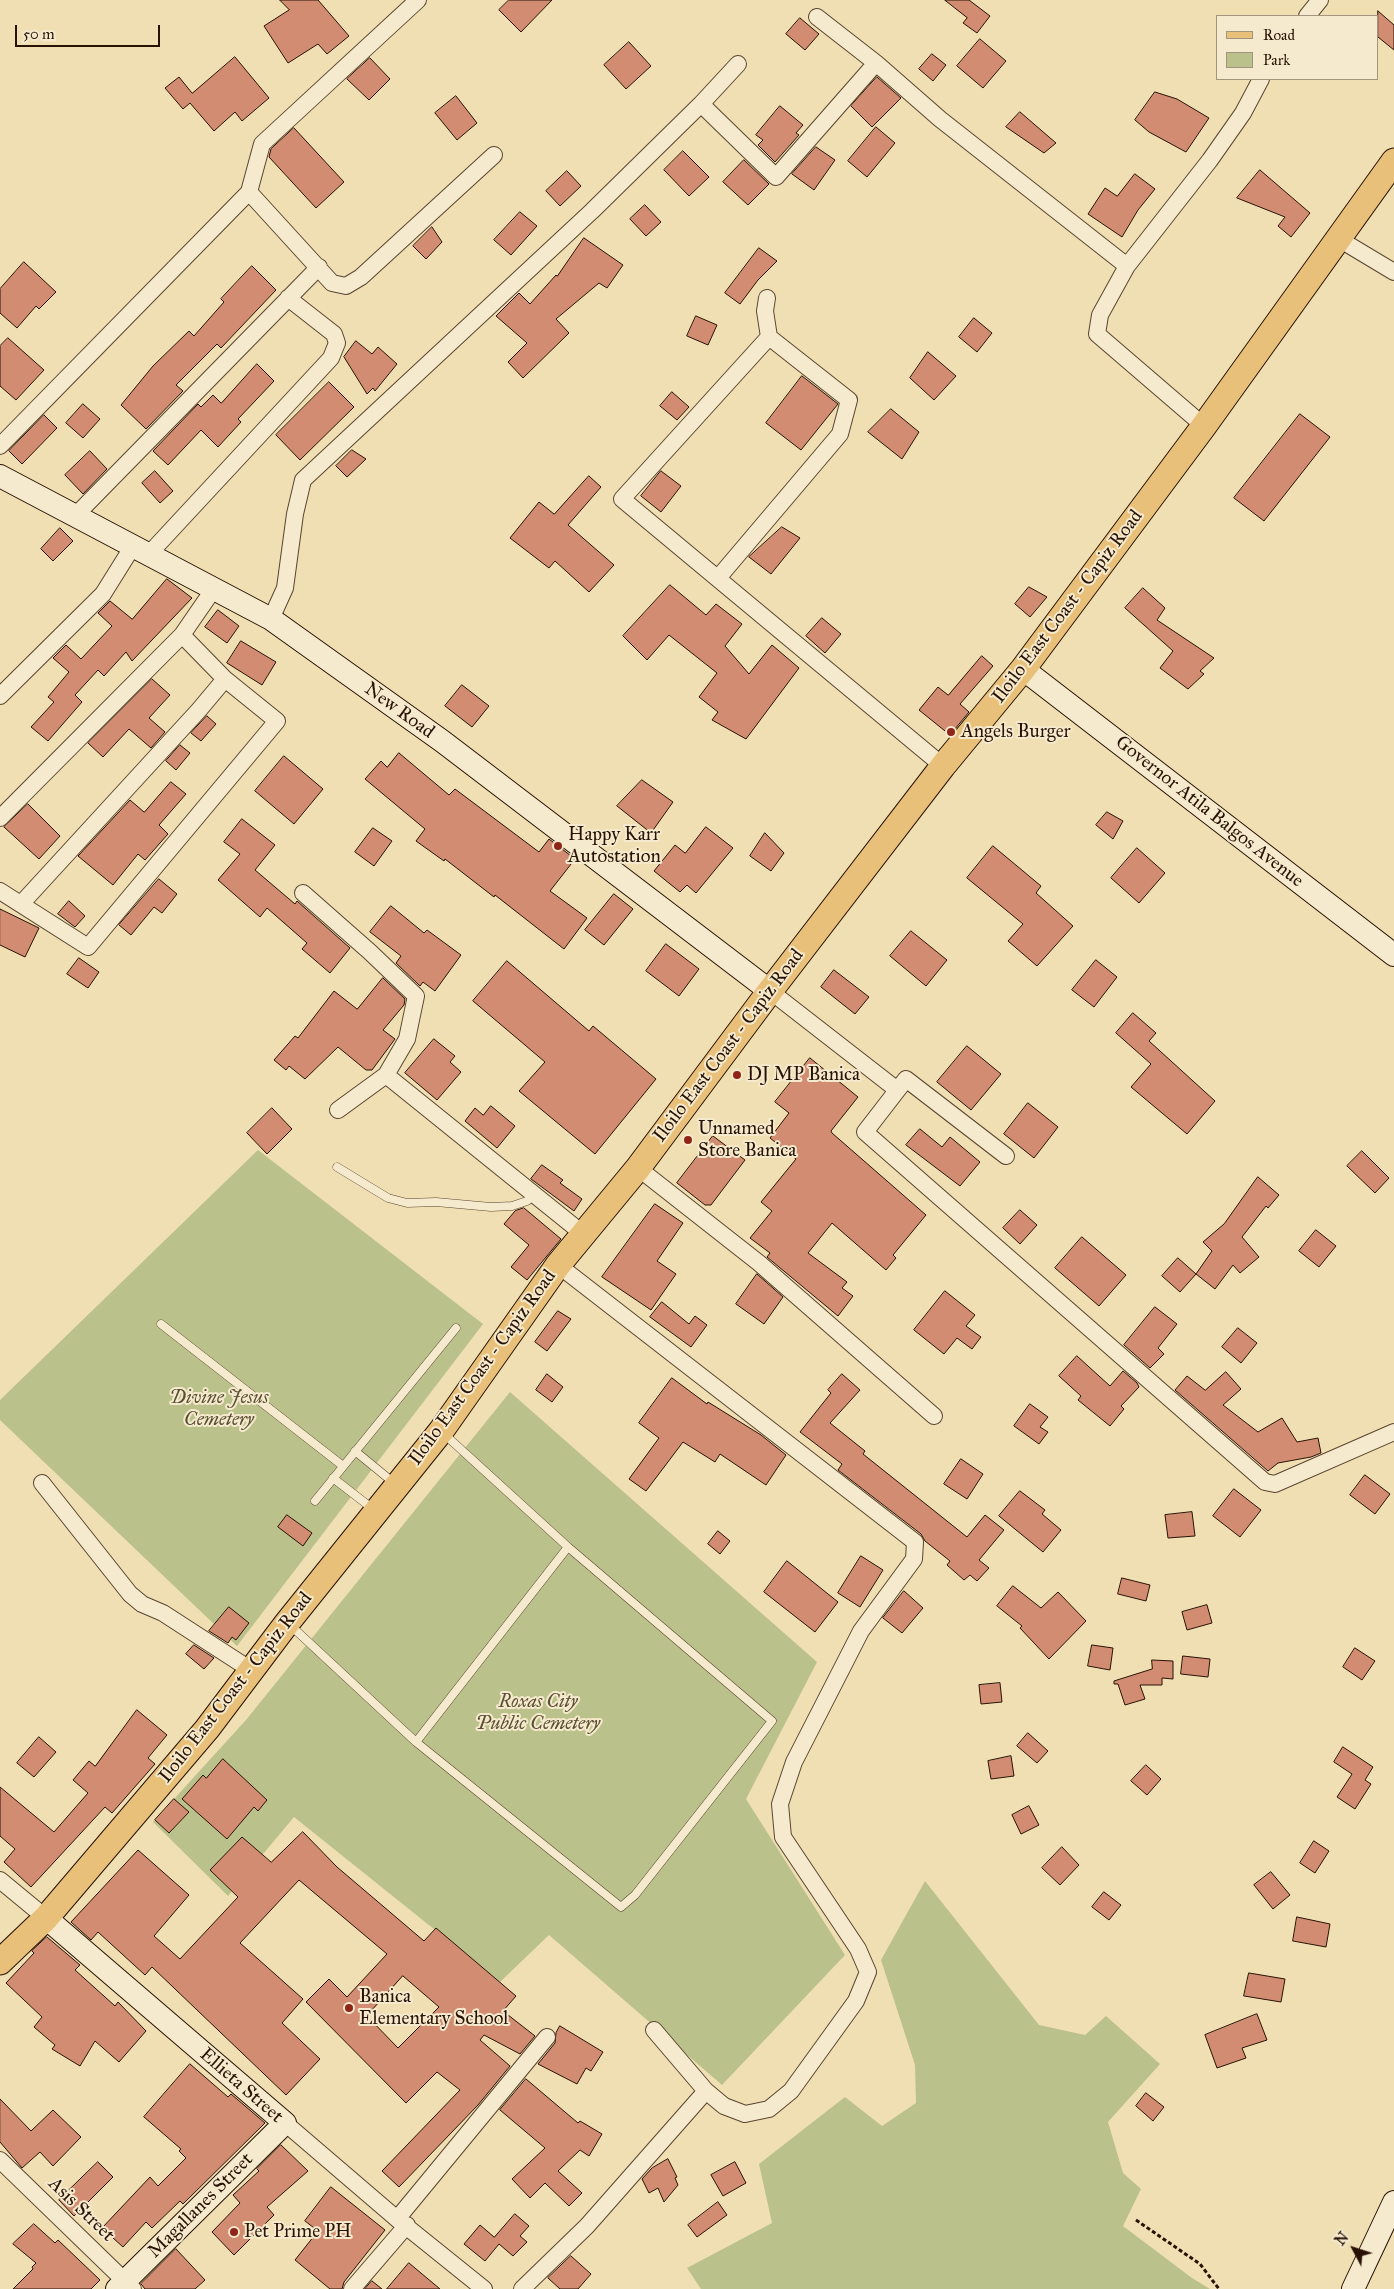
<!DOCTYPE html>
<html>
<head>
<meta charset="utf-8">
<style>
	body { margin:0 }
	#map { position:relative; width:1394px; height:2289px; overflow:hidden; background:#f0dfb2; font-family:"IM FELL Great Primer",serif }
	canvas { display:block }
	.legend { position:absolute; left:1216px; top:15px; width:162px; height:65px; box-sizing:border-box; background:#f5eacd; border:1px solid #a3947d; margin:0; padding:6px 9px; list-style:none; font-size:15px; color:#281204 }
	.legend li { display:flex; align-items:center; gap:10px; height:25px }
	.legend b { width:25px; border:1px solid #a3947d }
	.north { position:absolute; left:1329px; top:2224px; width:50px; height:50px; -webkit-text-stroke:4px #f5eacd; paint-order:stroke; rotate:310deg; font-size:14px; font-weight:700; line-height:20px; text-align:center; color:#281204 }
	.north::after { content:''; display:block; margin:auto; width:18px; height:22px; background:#281204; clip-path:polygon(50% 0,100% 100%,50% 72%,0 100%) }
	.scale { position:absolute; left:15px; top:25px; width:145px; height:22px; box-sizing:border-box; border:2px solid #281204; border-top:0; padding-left:6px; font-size:15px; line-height:18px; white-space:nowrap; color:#281204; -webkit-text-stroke:4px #f5eacd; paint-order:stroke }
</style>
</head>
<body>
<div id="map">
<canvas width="1394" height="2289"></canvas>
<ul class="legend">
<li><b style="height:6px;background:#e8c079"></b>Road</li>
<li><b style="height:14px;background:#bbc18b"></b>Park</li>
</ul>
<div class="north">N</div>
<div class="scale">50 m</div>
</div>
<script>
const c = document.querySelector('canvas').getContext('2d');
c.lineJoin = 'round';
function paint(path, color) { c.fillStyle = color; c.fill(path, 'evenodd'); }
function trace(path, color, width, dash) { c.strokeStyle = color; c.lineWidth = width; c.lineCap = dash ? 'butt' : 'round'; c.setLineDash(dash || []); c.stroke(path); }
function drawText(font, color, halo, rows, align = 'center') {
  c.font = font + ' "IM FELL Great Primer",serif'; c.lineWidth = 4; c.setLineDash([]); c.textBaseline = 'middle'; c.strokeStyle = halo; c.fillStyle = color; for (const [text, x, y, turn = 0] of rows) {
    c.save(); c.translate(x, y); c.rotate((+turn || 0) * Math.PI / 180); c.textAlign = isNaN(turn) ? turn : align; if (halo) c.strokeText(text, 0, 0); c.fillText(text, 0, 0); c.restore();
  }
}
paint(new Path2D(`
	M258,1150L483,1324L237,1646L0,1420V1400Z
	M510,1392L817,1662L746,1799L845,1955L722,2085L549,1935L500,1982L294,1817L228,1896L153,1822L246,1720Z
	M925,1881L1039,2025L1085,2035L1106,2016L1160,2064L1108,2122L1123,2173L1141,2189L1123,2226L1192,2278L1210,2289H701L687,2268L772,2223L759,2164L845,2097L882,2126L916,2103L915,2065L881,1960Z`), '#bbc18b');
const building = new Path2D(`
	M280,0H318L349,36L327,54L318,44L288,63L264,26L289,10Z
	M509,0H552L521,32L499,10Z
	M945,0H969L990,16L977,33L963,23L967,18Z
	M1378,11L1394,25V50L1378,37Z
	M800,18L819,34L805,50L786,34Z
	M980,39L1006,61L983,88L957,66Z
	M629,42L651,66L626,89L604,65Z
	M932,54L946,65L933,81L919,69Z
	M235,57L269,98L242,121L235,112L214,131L190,103L183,109L165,88L179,77L192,93Z
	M370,58L390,79L369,100L347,79Z
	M877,77L901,98L872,127L851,106Z
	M1155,92L1177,99L1209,118L1186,152L1149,132L1135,120Z
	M456,96L477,123L457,140L435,113Z
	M780,106L803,125L796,133L799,135L775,162L758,145L763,140L756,135Z
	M1020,112L1056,143L1044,153L1006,127Z
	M876,127L895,143L867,177L848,161Z
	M294,128L344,182L316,208L269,157L271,149Z
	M816,147L835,160L814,190L792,174Z
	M683,151L709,177L689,196L664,170Z
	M744,160L769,184L748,205L723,182Z
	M1260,170L1310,213L1291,237L1278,226L1285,217L1237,198Z
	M567,171L581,186L560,206L546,191Z
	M1135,174L1155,189L1138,210L1122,237L1088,214L1105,188L1117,196Z
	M645,205L661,222L646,236L630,219Z
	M520,212L537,226L511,255L494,240Z
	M432,227L442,242L426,259L413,246Z
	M584,238L623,265L607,288L599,283L556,319L569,333L523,378L508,362L527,343L496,316L519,293L530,304L556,275L557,276Z
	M759,248L777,261L758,280L740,304L725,293Z
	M24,262L56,292L39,309L36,306L17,328L0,313V289Z
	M252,266L276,290L221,348L217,344L176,385L183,391L146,429L121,405L153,366L189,331L194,336L224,302L221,299Z
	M696,316L717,325L708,345L687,336Z
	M974,318L992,333L977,352L959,337Z
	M8,338L44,370L16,400L0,386V346Z
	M356,341L372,354L378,347L397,364L375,391L373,388L367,394L344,357Z
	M928,352L956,376L934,400L910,378Z
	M257,364L274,381L238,419L241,422L218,447L201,430L168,465L153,451L198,404L201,407L213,395L221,403Z
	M802,376L838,404L801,450L766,423Z
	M329,382L354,407L300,460L276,435Z
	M672,392L689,407L677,420L660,406Z
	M83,404L100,419L83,438L66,423Z
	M891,409L919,432L902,459L868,432Z
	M1300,414L1330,437L1264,521L1234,498Z
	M44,415L57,428L22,464L9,451Z
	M352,450L366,459L347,477L336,466Z
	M90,451L107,469L83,494L65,475Z
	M155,471L173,491L160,503L142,483Z
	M661,471L681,486L661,512L641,496Z
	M589,476L601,487L568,525L614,565L589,592L555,561L549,568L510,538L539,502L554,514Z
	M782,527L800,538L771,574L749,557Z
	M60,528L73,541L53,561L41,549Z
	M167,579L192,598L132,661L126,652L104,676L98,670L75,695L82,702L48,741L31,727L54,702L48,697L69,672L53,658L66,645L81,659L112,626L98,613L110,601L132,619Z
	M670,585L706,615L716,604L742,624L725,646L749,674L772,645L799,668L746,739L712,720L718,712L699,697L717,673L669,635L647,660L623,636Z
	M1029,587L1047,597L1030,617L1015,604Z
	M1143,588L1165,608L1157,620L1214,658L1200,671L1204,674L1188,689L1160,668L1173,651L1125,608Z
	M218,610L239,626L227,643L205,627Z
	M822,618L841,634L825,653L806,636Z
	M241,641L276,662L262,685L227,663Z
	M982,656L993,666L960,704L969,712L950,735L919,710L938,687L948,695Z
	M152,679L170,695L149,718L165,732L151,748L129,729L103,757L88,743Z
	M462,685L489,706L472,727L445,706Z
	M207,716L216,724L201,741L191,733Z
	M180,745L190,753L176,770L166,761Z
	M399,753L449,795L455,789L539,852L549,839L575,859L550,891L587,918L564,949L495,895L494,897L445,859L444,861L416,841L425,829L365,779L381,761L387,767Z
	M284,756L323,789L294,824L255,791Z
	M642,780L673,802L651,833L617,806Z
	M171,782L186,794L159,825L168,834L145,860L138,854L113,885L78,856L130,800L144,812Z
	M28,804L60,836L39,859L4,827Z
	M1107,812L1123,821L1113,839L1096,825Z
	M242,819L275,845L255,870L295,904L297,901L350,948L330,973L302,949L307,943L267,908L260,917L218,880L240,854L224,842Z
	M706,827L733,848L696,893L687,885L680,892L654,871L675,845L685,853Z
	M373,828L392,841L374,866L355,852Z
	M765,833L784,853L771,871L750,856Z
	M993,846L1041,886L1036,893L1073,926L1037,966L1008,941L1023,924L967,878Z
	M1137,848L1165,873L1139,903L1111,878Z
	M159,879L177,894L162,913L154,907L131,935L119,925Z
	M614,894L633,909L604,945L585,930Z
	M69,901L85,916L75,927L58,914Z
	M391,906L424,933L427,930L461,955L435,991L423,982L420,986L396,963L401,956L370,932Z
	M0,909L39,928L25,957L0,945Z
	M911,931L947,960L926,986L890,956Z
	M666,944L699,969L679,996L646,971Z
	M79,958L99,972L88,988L67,974Z
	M1096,960L1117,977L1094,1007L1072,990Z
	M507,961L589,1031L593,1026L656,1079L595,1154L519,1091L545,1062L473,1001Z
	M834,970L869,997L855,1014L821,987Z
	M383,978L405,999L404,1005L383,1030L395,1039L372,1070H366L338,1047L305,1079L289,1066L286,1070L274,1060L295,1036L298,1038L334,991L357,1009Z
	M1133,1013L1156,1033L1149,1041L1215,1101L1187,1134L1131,1087L1151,1064L1116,1033Z
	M434,1039L455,1056L450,1062L461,1072L437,1100L405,1073Z
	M967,1046L1001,1074L971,1110L937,1082Z
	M810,1058L858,1097L831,1131L832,1133L926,1215L893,1255L896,1258L886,1270L832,1223L808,1253L847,1282L842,1288L853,1296L838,1316L767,1257L770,1253L750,1238L772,1211L761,1202L796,1159L770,1138L789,1113L775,1102Z
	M1028,1103L1058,1127L1034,1158L1004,1134Z
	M491,1106L515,1126L497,1148L465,1121L475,1108L483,1115Z
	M272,1108L292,1129L267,1154L247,1133Z
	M920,1129L942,1147L950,1137L980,1162L960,1186L906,1145Z
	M713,1136L745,1160L711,1205H705L677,1183Z
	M1362,1151L1389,1178L1375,1193L1347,1166Z
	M542,1165L563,1180L560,1183L582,1199L574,1211L531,1179Z
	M1258,1177L1279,1195L1268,1208L1266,1206L1242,1237L1259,1257L1240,1273L1233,1265L1215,1289L1196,1274L1212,1251L1203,1242L1224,1224Z
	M655,1204L683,1223L657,1261L676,1274L651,1310L602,1277Z
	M524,1208L561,1239L527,1280L511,1267L529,1245L504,1224L515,1211Z
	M1020,1210L1037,1225L1020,1244L1003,1228Z
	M1316,1230L1336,1246L1319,1267L1299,1251Z
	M1082,1237L1126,1275L1099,1306L1055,1268Z
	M1178,1258L1196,1274L1180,1292L1162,1276Z
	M757,1274L783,1297L764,1324L736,1304Z
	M945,1291L975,1315L966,1326L981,1337L972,1349L957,1338L944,1354L914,1330Z
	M662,1302L689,1324L695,1316L707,1325L691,1347L650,1317Z
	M1155,1307L1177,1324L1158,1348L1164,1354L1150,1368L1124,1345Z
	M558,1311L571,1319L547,1351L535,1342Z
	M1238,1328L1257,1343L1241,1363L1222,1347Z
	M1077,1356L1110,1386L1123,1371L1137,1383L1139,1387L1121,1406L1124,1409L1110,1426L1078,1400L1081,1396L1059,1376Z
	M1226,1372L1241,1389L1223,1405L1258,1432L1282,1418L1297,1442L1318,1438L1321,1453L1311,1457L1278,1463L1268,1471L1175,1390L1187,1376L1205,1390Z
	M547,1374L563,1387L552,1402L536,1390Z
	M842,1374L860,1390L830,1423L865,1451L863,1454L967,1537L985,1515L1004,1530L979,1560L989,1568L977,1581L970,1575L964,1580L947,1565L950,1561L925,1541L921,1534L838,1470L842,1464L800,1432L831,1393L828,1390Z
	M672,1378L707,1404L708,1402L761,1435L786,1455L766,1485L720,1454L715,1462L683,1442L646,1491L629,1479L659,1438L639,1423Z
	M1030,1404L1048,1417L1040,1427L1048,1432L1039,1444L1014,1426Z
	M961,1459L983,1474L967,1499L944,1484Z
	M1365,1475L1390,1494L1375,1514L1350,1495Z
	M1234,1489L1261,1510L1240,1537L1213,1516Z
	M1020,1491L1045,1510L1042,1514L1061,1530L1043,1552L999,1516Z
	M1192,1512L1195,1536L1168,1538L1165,1515Z
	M287,1515L312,1533L303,1546L278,1527Z
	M718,1531L730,1541L720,1554L708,1544Z
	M861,1556L883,1570L860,1607L838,1593Z
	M787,1561L838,1602L815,1632L764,1592Z
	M1122,1578L1150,1585L1146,1601L1118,1594Z
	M1013,1586L1041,1608L1058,1592L1086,1621L1049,1659L1020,1628L1022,1626L997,1606Z
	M904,1591L923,1608L902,1633L883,1618Z
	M1207,1605L1212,1623L1187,1630L1182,1612Z
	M229,1607L249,1623L236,1640L232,1637L228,1643L209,1631Z
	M194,1645L214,1658L204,1669L186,1654Z
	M1092,1645L1113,1648L1110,1670L1088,1666Z
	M1355,1648L1375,1661L1362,1680L1343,1667Z
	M1183,1656L1210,1659L1208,1677L1181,1674Z
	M1152,1660L1173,1661V1679L1162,1678V1685H1140L1145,1699L1125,1705L1118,1684H1114V1681L1152,1669Z
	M1000,1683L1002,1702L981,1704L979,1685Z
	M137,1710L167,1735L148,1758L155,1764L112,1813L105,1807L31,1887L4,1862L15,1849L0,1836V1787L54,1832L88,1793L73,1780L89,1761L95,1766Z
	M1028,1733L1048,1751L1037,1763L1017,1746Z
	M39,1737L56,1752L34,1777L17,1763Z
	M1343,1747L1373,1767L1365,1780L1371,1784L1355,1809L1337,1797L1352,1774L1334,1762Z
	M1011,1756L1014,1776L991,1779L988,1761Z
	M223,1759L267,1800L258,1811L254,1807L227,1839L182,1799L203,1775L206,1778Z
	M1146,1765L1161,1779L1147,1795L1131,1781Z
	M174,1799L189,1812L169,1833L155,1820Z
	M1029,1806L1039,1825L1021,1834L1012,1815Z
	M303,1832L337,1867L424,1941L436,1928L516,1996L503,2011L535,2036L520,2054L484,2035L480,2040L510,2066L478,2105L399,2187L382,2171L460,2090L437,2072L406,2103L306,2002L329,1979L347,1997L387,1954L299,1880L240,1943L303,1999L282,2023L320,2059L286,2095L152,1967L145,1975L98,1932L91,1940L71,1922L138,1850L189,1895L154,1936L180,1959L238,1897L210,1870L242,1837L271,1862ZM403,1976L439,2007L398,2048L367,2016Z
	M1314,1841L1329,1851L1315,1873L1300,1863Z
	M1062,1847L1079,1865L1060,1885L1042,1868Z
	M1271,1872L1290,1895L1273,1909L1254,1885Z
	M1104,1892L1121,1905L1109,1920L1092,1907Z
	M1297,1917L1330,1924L1326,1947L1293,1941Z
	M47,1937L80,1965L75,1970L115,2006L118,2002L146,2031L119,2062L95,2041L80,2066L52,2049L55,2045L34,2027L42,2017L6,1983L34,1953L32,1951Z
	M1249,1973L1285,1979L1281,2002L1244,1996Z
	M1257,2014L1267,2040L1242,2048L1246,2058L1217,2068L1205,2035Z
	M560,2026L603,2052L591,2071L586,2068L577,2084L538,2064L555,2043L556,2033Z
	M190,2064L228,2097L231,2094L265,2123L183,2204L180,2201L152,2228L146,2222L123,2247L102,2228L150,2177L158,2186L186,2158L179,2151L181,2149L144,2117Z
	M526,2079L578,2123L580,2121L602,2134L589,2156L580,2150L558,2171L582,2193L569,2206L545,2183L530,2198L512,2179L545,2148L500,2110Z
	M1146,2093L1164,2107L1153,2121L1136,2106Z
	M0,2099L31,2131L53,2110L81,2137L53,2166L40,2152L22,2168L0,2142Z
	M281,2145L308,2171L267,2207L274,2215L234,2255L212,2232L240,2203L233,2195L259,2171L257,2169Z
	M668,2159L677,2177L675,2178L678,2185L664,2202L658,2188L649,2193L642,2179L652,2168Z
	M98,2162L113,2177L74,2216L59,2200Z
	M735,2162L746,2183L723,2196L711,2175Z
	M331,2187L385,2230L344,2282L342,2289H330L295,2260L318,2231L305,2221Z
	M718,2202L727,2215L697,2237L688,2225Z
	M515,2214L529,2226L520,2236L527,2242L513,2256L499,2244L485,2261L464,2244L480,2225L494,2237Z
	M34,2224L55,2243L58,2240L100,2280L91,2289H13L33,2269L32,2267L36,2263L13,2244Z
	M176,2249L205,2280L195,2289H145L141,2284Z
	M571,2256L591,2274L578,2289H560L548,2278Z
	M409,2263L440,2289H387Z
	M372,2281L382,2289H365Z`);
paint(building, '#d18c72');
trace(building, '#281204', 1);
const lane = new Path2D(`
	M337,1167L388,1198L407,1203L436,1202L491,1207L512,1206L527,1201L535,1194
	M161,1324L343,1466
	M355,1451L394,1483
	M333,1478L373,1509
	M315,1501L456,1328
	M289,1624L416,1742L621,1907L635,1895L772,1721L568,1547L443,1433
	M416,1742L568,1547`);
const street = new Path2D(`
	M1307,16L1320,0
	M817,17L876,63L940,119L1127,266
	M701,104L738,64
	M249,192L332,283L346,286L361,277L494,155
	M1339,239L1394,272
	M769,337L622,499L943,766
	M1204,426L1097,334L1100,315L1127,266L1210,160L1243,113L1261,79
	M0,446L249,192L262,144L418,0
	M76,515L319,267
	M149,554L331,358L337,343L334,334L288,298
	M718,578L840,434L849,400L769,337L765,311L767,298
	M271,619L285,588L295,514L303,480L592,211L701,104L776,177L876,63
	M0,696L103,594L133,546
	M0,818L182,635L213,590
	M0,891L88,947L277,721L225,679L182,635
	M303,893L370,952L416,996L407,1039L386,1075L338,1110
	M21,904L199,710L225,679
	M770,991L896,1089
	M386,1075L582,1233
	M1006,1156L906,1079L865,1132L1265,1482L1275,1484L1394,1432
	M638,1168L759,1263L934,1416
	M558,1265L915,1542L914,1559L861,1631L794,1762L780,1804L783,1837L858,1949L868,1972L856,2001L791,2091L769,2109L745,2114L724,2106L706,2091L654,2030
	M42,1483L130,1594L142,1604L163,1613L251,1670
	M0,1880L46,1918
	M285,2123L397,2219L484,2289
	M0,2160L133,2289
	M397,2219L547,2037
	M352,2289L407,2225
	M522,2289L587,2226L706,2091`);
const secondary = new Path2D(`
	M0,476L271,619L442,741L770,991
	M1023,669L1394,955
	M46,1918L285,2123L117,2289
	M1353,2289L1394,2202`);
const primary = new Path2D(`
	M0,1962L46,1918L207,1729L287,1623L441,1431L558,1265L638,1168L770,991L943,766L1023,669L1204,426L1394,161`);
trace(lane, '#5a4530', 9);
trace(street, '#5a4530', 18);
trace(secondary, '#281204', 24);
trace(primary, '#281204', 27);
trace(new Path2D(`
	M1136,2220L1200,2264L1219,2289`), '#281204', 3, [4, 2.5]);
trace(lane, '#f5eacd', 8);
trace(street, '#f5eacd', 16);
trace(secondary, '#f5eacd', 22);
trace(primary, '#e8c079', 25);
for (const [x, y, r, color] of [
	[951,732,5,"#8f2418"],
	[558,846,5,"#8f2418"],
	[737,1075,5,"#8f2418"],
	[688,1140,5,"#8f2418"],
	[349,2008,5,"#8f2418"],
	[234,2232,5,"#8f2418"]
]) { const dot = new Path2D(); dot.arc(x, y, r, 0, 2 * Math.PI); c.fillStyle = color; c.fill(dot); trace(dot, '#f5eacd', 2); }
drawText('19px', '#281204', '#f5eacd', [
	["Iloilo East Coast - Capiz Road",1068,607,-53],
	["New Road",399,711,36],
	["Governor Atila Balgos Avenue",1209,812,38],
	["Iloilo East Coast - Capiz Road",729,1046,-53],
	["Iloilo East Coast - Capiz Road",483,1368,-54],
	["Iloilo East Coast - Capiz Road",236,1688,-52],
	["Ellieta Street",241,2086,41],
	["Magallanes Street",201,2206,-45],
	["Asis Street",81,2210,44]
]);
drawText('19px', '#281204', '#f5eacd', [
	["Angels Burger",961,732],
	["Happy Karr",568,835],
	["Autostation",568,857],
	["DJ MP Banica",747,1075],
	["Unnamed",698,1129],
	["Store Banica",698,1151],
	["Banica",359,1997],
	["Elementary School",359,2019],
	["Pet Prime PH",244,2232]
], 'left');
drawText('italic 19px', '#5b4f33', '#f5eacd', [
	["Divine Jesus",219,1398],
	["Cemetery",219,1420],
	["Roxas City",538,1702],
	["Public Cemetery",538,1724]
]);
</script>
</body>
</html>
